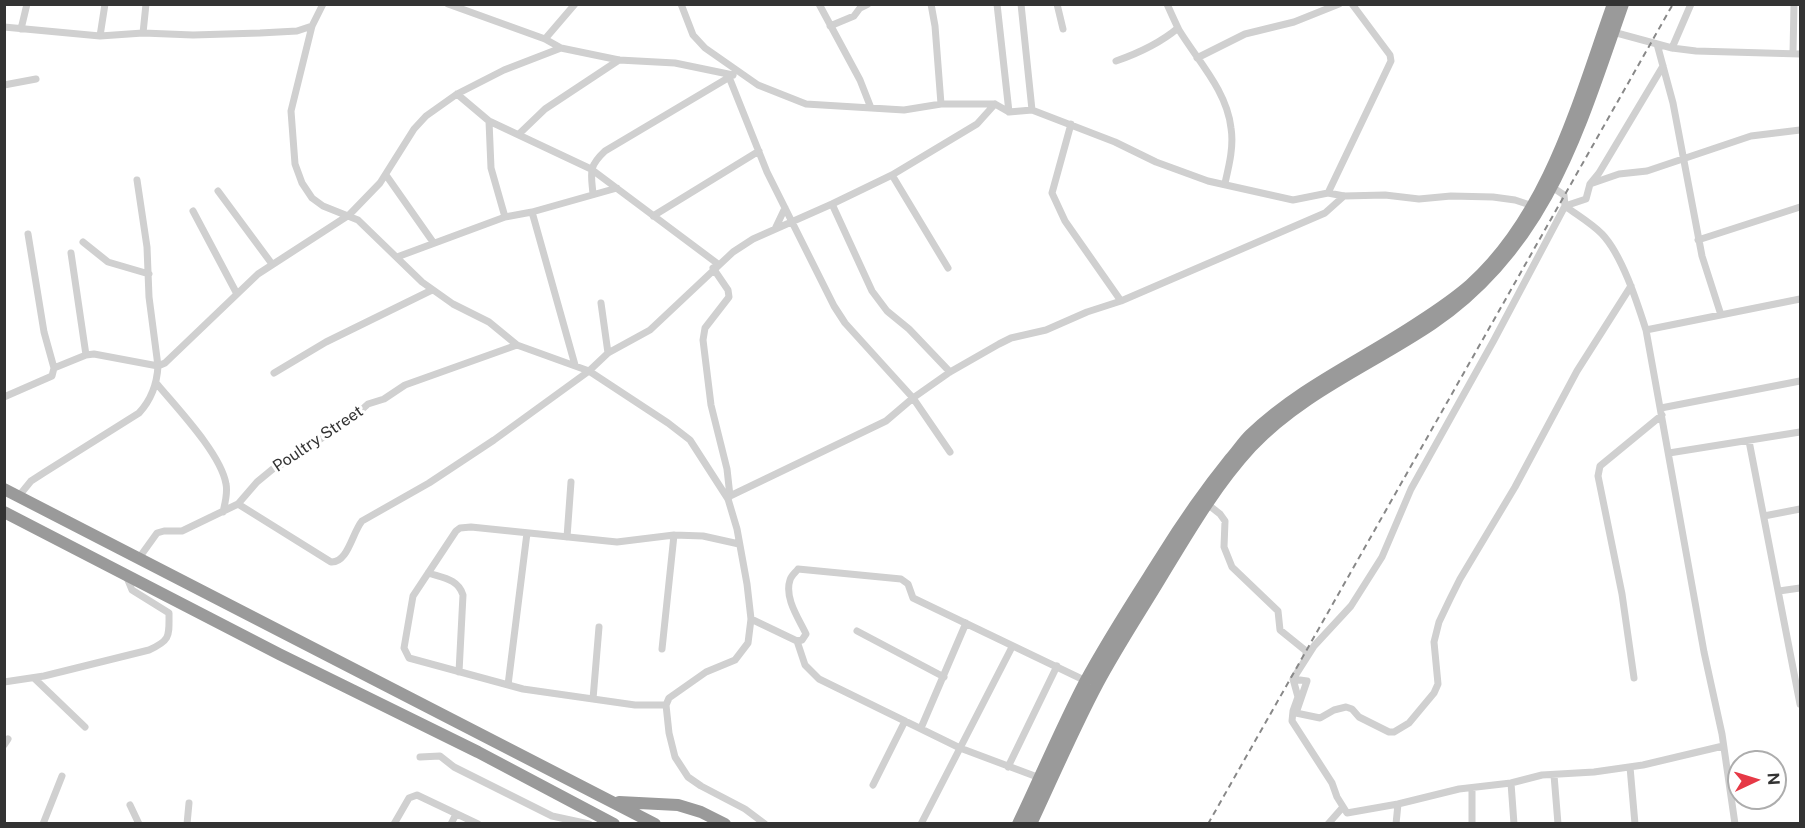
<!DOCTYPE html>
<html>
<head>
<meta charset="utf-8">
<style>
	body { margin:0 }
	#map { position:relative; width:1805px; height:828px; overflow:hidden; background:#fff; font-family:"Public Sans",sans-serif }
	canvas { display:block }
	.frame { position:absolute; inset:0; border:6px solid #333; pointer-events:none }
	.north { position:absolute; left:1727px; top:750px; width:60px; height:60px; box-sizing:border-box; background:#fff; border:2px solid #adadad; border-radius:50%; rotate:86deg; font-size:16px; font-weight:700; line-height:24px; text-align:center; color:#333 }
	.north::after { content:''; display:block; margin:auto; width:21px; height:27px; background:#e63946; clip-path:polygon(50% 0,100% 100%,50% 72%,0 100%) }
</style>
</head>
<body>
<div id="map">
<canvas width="1805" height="828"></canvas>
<div class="frame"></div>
<div class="north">N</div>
</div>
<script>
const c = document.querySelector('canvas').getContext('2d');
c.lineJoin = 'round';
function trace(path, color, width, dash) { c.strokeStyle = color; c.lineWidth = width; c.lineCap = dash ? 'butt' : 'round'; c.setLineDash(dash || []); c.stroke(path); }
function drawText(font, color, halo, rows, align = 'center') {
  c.font = font + ' "Public Sans",sans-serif'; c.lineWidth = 6; c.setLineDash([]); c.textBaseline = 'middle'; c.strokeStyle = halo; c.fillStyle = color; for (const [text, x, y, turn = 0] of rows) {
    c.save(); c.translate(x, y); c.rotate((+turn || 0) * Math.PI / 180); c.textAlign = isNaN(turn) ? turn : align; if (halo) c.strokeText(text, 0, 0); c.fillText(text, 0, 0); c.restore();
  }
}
trace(new Path2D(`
	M323,4L312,26L291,111L295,164L302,183L312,198L323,206L358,220L422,282L453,304L489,322L517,345L589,371L668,423L690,440L728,499L737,529L747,584L751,619L748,643L735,660L706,672L669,698L666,705L669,733L675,757L688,777L701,786L745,809L765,824
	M448,4L545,39L561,48L619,60L675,63L733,75
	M681,4L693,35L705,48L758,85L806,104L904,110L941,104H995L1009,112L1032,110L1115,142L1156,162L1208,181L1293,200L1328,193L1344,196L1385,195L1419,199L1451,196L1493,197L1515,200L1533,206
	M819,4L860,80L871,108
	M931,4L935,26L941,104
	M997,4L1009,112
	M1021,4L1032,110
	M1057,4L1063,29
	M1167,4C1171,13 1175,22 1179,30C1198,61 1227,91 1231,128C1234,146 1229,166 1225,183
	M830,26L854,16L860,8L868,4
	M4,27L100,36L143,33L193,35L260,33L297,31L312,26
	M21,29L27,4
	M1613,32L1672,48L1696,51L1800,54
	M143,33L146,4
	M100,36L105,4
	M545,39L575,4
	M1657,44L1673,103L1702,256L1721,315
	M1672,48L1691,4
	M1793,54L1794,4
	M1197,58L1245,34L1294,22L1339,4
	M1116,61C1139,53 1159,44 1178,28
	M729,77L767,172L834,306L845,323L913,398L950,452
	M4,85L36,79
	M457,94L489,121L591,169L718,264
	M489,121L491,168L505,217
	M1071,124L1052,193L1065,221L1121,301
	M519,134L545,109L619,60
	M386,175L433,242
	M892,175L948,268
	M1590,184L1599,173L1663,66
	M1552,187L1564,195L1565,206C1577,215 1591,223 1602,234C1622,255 1637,302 1646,330L1704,652L1722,734L1735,824
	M218,191L272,264
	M1328,193L1391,61L1390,55L1352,4
	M593,194C591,172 588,167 605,151L733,75
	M832,204L872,291L887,311L909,329L950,372
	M193,211L237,294
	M532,212L575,365
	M653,216L759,151
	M775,229L785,208
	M1698,240L1800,207
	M83,242L108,262L149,274
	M71,253L86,355
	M397,257L505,217L532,212L617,188
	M713,268L728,290L729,297L705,328L703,340L711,405L727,469L730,496
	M601,303L608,353
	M1646,330L1800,299
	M54,368L86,355L94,354L158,366L149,297L147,247L137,180
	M274,373L326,342L432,290
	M157,384C177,408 221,454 226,484C228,493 225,503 223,512
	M4,397L52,376L54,368L44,332L28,234
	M1661,408L1800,381
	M1749,441L1800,704
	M1669,453L1800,432
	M18,497L31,481L45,472L139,413C152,399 157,384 158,366L165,363L258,274L349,215L380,183L414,129L426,116L457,94L504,70L561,48
	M728,499L730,496L886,421L913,398L950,372L999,344L1011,338L1046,330L1087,312L1121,301L1325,213L1344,196
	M1206,503L1220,514L1225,521L1224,547L1232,567L1278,611L1280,630L1306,651V657
	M238,504L331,562C348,563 352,533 362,521L429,483L494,440L589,371L608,353L650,330L733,252L753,239L832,204L892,175L977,124L995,104
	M1764,516L1800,509
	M567,537L571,482
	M139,558L157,533L164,531H182L238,504L257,482L274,468L292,459L358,413L368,404L384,399L405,385L517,345
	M428,573C443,578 458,579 463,595L459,672
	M1779,591L1800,588
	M751,619L797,641L805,665L819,679L960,748L1040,778
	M857,631L944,677
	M797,641L802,640L806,634C799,619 784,598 790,580C791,576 795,573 798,569L901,579L908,584L913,598L1086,681
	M662,649L674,535
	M34,678L85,727
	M1634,678L1622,594L1598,476L1600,466L1662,415
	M1293,679L1307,681L1296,713L1320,718L1334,710L1346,707L1352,709L1359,717L1389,732H1394L1409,723L1434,693L1438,684L1434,642L1439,622L1450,599L1460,579L1515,487L1577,371L1631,286
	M4,682L44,676L149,650C171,640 169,636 169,613L132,590L125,573
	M508,685L527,533
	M593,699L599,627
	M666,705H635L523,689L409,658L404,648L413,596L456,531L460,528L471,527L617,542L674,535L703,536L739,544
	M921,728L966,623
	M4,745L8,739
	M1723,746L1643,765L1594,772L1542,775L1511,783L1459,789L1398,804L1347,813L1337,797L1332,783L1292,721L1293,711L1298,697L1293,679L1314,646L1351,606L1382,557L1411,489L1494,340L1565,206L1586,199L1590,184L1619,174L1647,171L1751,136L1800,130
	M420,757L440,756L454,767L552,816L589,824
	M1008,767L1057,666
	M1630,767L1635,824
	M1554,775L1558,824
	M1511,783L1514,824
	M873,785L905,721
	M1472,788V824
	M130,805L139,824
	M43,824L62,776
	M187,824L189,803
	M394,824L409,798L417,795L478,824
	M451,824L456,814
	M921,824L1012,647
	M1328,824L1343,807
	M1396,824L1398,804`), '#d0d0d0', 7);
trace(new Path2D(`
	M4,489L655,824
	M4,512L279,654L478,752L614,824
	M619,802L678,805L701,812L725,824
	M1018,824C1041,776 1061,728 1085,682C1108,639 1135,598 1161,557C1182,523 1205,490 1230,459C1237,451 1243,442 1250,435C1300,387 1362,360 1419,322C1436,311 1454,299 1470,285C1549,214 1578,102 1613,4
	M1031,824C1053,777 1074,728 1098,683C1119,644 1143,608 1165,571C1191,528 1217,484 1251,447C1302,393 1371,365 1432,324C1547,246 1579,129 1623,4`), '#9a9a9a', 12);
trace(new Path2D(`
	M1208,824L1673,4`), '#888', 2, [6, 4.5]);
drawText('16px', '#333', '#fff', [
	["Poultry Street",318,439,-34]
]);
</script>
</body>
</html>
